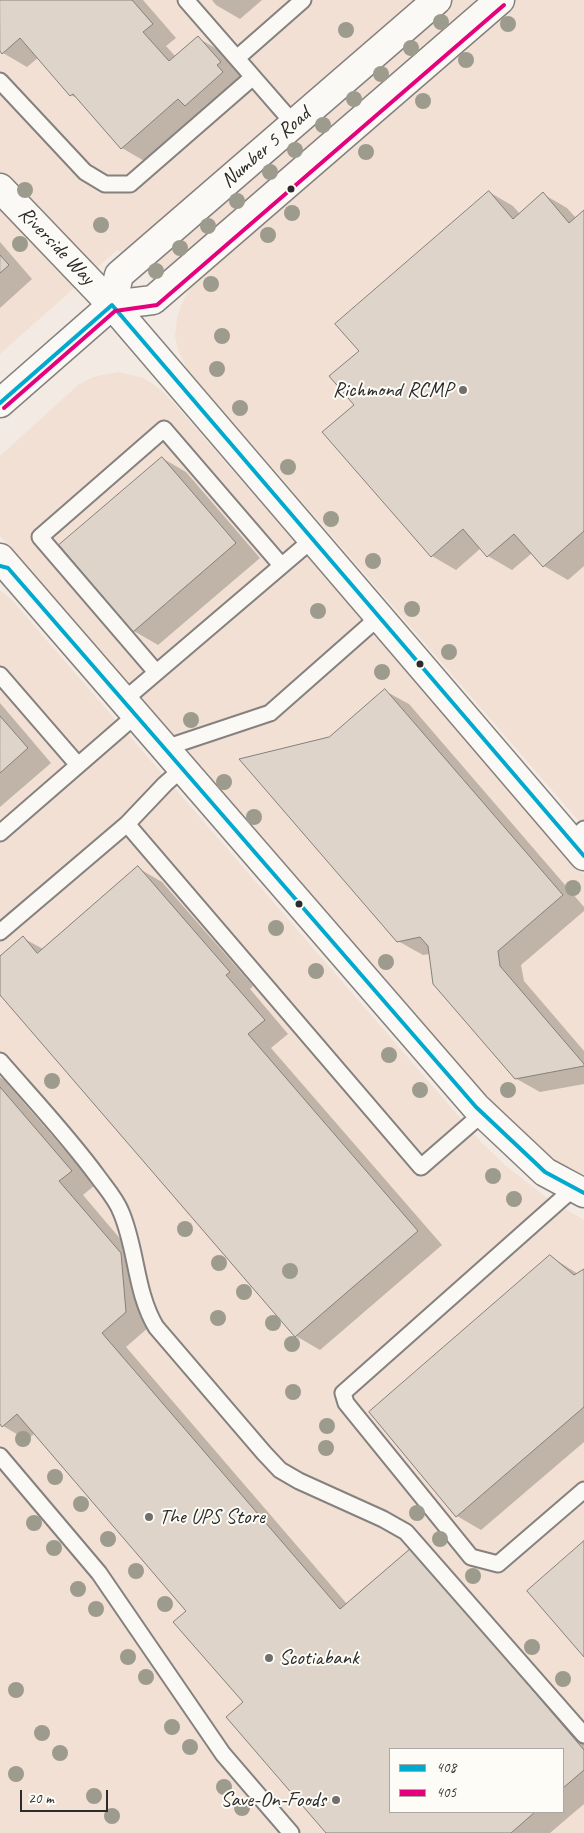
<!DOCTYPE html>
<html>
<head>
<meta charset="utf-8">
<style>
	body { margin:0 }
	#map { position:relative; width:584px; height:1833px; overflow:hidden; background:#f3ebe3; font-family:Caveat,sans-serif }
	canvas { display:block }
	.legend { position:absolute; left:389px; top:1748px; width:175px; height:65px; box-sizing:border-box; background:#fdfcf7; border:1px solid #a9a8a5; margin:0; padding:6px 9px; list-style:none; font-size:15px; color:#2b2b2b }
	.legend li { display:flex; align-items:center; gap:10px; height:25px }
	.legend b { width:25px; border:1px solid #a9a8a5 }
	.scale { position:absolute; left:20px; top:1790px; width:88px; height:22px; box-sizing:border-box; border:2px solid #2b2b2b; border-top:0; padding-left:6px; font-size:15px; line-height:18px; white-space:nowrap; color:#2b2b2b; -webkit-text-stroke:4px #fdfcf7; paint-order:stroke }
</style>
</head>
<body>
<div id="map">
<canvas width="584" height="1833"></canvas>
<ul class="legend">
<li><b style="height:6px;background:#00a9ce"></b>408</li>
<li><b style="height:6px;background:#e5007d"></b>405</li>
</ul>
<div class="scale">20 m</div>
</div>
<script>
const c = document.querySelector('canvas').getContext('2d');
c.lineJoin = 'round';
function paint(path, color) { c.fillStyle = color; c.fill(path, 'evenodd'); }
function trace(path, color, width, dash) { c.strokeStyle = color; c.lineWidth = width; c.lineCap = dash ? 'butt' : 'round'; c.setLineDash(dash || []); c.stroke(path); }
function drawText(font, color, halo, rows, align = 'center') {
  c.font = font + ' Caveat,sans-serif'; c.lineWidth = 4; c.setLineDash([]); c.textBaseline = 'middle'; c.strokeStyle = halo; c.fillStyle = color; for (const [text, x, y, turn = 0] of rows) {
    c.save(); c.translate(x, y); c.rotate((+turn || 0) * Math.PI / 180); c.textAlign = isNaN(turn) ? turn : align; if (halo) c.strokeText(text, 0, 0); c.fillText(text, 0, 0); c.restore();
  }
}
paint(new Path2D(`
	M0,0H584V827L187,369L178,350L175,336L177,318L183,301L191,286L117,250L0,354Z
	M118,372L144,378L160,389L172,401L584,875V1182L547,1157L486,1099L0,536V456L78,385L93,377Z
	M0,590L11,599L481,1142L505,1165L546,1197L584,1220V1833H0ZM390,1749H563V1812H390Z`), '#f1e0d3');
paint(new Path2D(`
	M0,0H143L176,38L166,46L176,57L198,38L222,52L244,76L146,162L122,148L79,99L71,95L39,57L27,67L3,53L0,50Z
	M212,0H262L240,19L216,5Z
	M489,192L513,206L520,214L543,194L567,208L576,218L584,212V566L568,580L544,566L532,553L512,570L488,556L481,548L456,570L432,556L356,405L360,351Z
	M0,242L32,279L0,308Z
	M162,458L186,472L260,558L158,645L134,631L61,546Z
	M385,691L409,704L584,907V911L521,965L524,981L584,1051V1084L540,1092L515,1078L430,954L423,955L398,941L329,738Z
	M0,703L51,763L0,807Z
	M138,868L162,882L253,986L250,989L288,1034L271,1048L442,1245L320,1350L296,1336L0,993V957L23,938L43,949Z
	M0,1077L4,1080L95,1185L83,1195L145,1268L150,1326L126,1347L347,1604L411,1550L584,1737V1804L550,1833H328L188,1611L35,1433L27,1440L3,1426L0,1422ZM390,1749H563V1812H390Z
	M550,1256L578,1274L584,1270V1442L481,1530L457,1516L371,1412Z`), '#0003');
const building = new Path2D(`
	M0,0H132L153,24L143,32L169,61L198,36L221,62L217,65L223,72L185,106L178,99L121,149L73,94L70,96L20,38L2,54L0,51Z
	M489,191L513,219L543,192L569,223L584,210V531L543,567L514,534L487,557L463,529L431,557L322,432L354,405L329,376L359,351L335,324Z
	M0,255L9,265L0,273Z
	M162,457L236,543L133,632L59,545Z
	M385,689L563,895L498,951L500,966L584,1064V1066L515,1079L433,984L428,946L420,937L397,942L239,759L329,737Z
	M0,716L28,748L0,773Z
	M138,866L230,972L226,975L265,1020L248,1034L418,1231L295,1337L0,995V956L23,936L37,953Z
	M0,1087L72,1171L59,1181L121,1253L126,1312L102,1333L340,1609L411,1548L584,1750V1770L563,1788V1749H390V1812H535L511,1833H326L226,1717L243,1702L173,1622L186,1611L17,1414L2,1427L0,1424Z
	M550,1255L574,1275L584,1269V1407L456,1517L369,1412Z
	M584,1541V1657L527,1591Z`);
paint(building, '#dfd4c9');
trace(building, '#85817e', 1);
const service = new Path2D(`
	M186,0L294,124
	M237,58L303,0
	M0,81L85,172L105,184H130L253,77
	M156,672L40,537L164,429L281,565
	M0,675L78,765
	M123,701L313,539
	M165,748L270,713L380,616
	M127,824L421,1167L483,1113
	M0,833L136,715
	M571,841L584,829
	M0,932L127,824L165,784L182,769
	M0,1061C33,1099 68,1136 98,1177C106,1188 116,1199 121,1212C137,1249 135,1292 156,1327L264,1453L280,1470L299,1481L383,1519L406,1532L584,1735
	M574,1188L343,1393L346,1403L471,1557L498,1564L584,1490
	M0,1456L99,1573L223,1754L291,1833`);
const minor = new Path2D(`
	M0,188L112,305
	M112,305L153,300L500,0
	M112,305L119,275L437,0`);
const tertiary = new Path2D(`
	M0,403L112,305L584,856
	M0,558L476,1107L545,1172L584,1193`);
trace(service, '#85817e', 19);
trace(minor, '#85817e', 31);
trace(tertiary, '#85817e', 31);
trace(service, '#faf9f6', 15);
trace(minor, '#faf9f6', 28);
trace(tertiary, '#faf9f6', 28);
trace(new Path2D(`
	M0,403L112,305L584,856
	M0,566L8,568L476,1107L545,1172L584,1193`), '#00a9ce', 4);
trace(new Path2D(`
	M4,408L115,311L157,305L504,5`), '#e5007d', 4);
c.fillStyle = '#9c9b8d';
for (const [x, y] of [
	[441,22],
	[508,24],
	[346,30],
	[411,48],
	[466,60],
	[381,74],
	[354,99],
	[423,101],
	[323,125],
	[295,150],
	[366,152],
	[270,172],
	[25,190],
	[237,201],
	[292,213],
	[101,225],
	[208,226],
	[268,235],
	[20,244],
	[180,248],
	[156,271],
	[211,284],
	[222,336],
	[217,369],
	[240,408],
	[288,467],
	[331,519],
	[373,561],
	[412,609],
	[318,611],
	[449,652],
	[382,672],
	[191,720],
	[224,782],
	[254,817],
	[573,888],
	[276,928],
	[386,962],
	[316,971],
	[389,1055],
	[52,1081],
	[420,1090],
	[508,1090],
	[493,1176],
	[514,1199],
	[185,1229],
	[219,1263],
	[290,1271],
	[244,1292],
	[218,1318],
	[273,1323],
	[292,1344],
	[293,1392],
	[327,1426],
	[23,1439],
	[326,1448],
	[55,1477],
	[81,1504],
	[417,1513],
	[34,1523],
	[108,1539],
	[440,1539],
	[54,1548],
	[136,1571],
	[473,1576],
	[78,1589],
	[165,1604],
	[96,1609],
	[532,1647],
	[128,1657],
	[146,1677],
	[563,1679],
	[16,1690],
	[172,1727],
	[42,1733],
	[190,1747],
	[60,1753],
	[16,1774],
	[224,1787],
	[94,1796],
	[242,1808],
	[112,1816]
]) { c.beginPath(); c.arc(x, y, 8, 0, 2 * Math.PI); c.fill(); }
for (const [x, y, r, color] of [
	[291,189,4.5,"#2b2b2b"],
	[463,390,5,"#716e6b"],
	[420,664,4.5,"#2b2b2b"],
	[299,904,4.5,"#2b2b2b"],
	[149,1517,5,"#716e6b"],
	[269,1658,5,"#716e6b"],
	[336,1800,5,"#716e6b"]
]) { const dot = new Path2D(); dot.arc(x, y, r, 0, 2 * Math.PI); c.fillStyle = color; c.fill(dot); trace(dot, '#fdfcf7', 2); }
drawText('21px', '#2b2b2b', '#fdfcf7', [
	["Number 5 Road",266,148,-41],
	["Riverside Way",56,246,46]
]);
drawText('21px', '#2b2b2b', '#fdfcf7', [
	["Richmond RCMP",453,390],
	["The UPS Store",159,1517,"left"],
	["Scotiabank",279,1658,"left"],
	["Save-On-Foods",326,1800]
], 'right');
</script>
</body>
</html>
